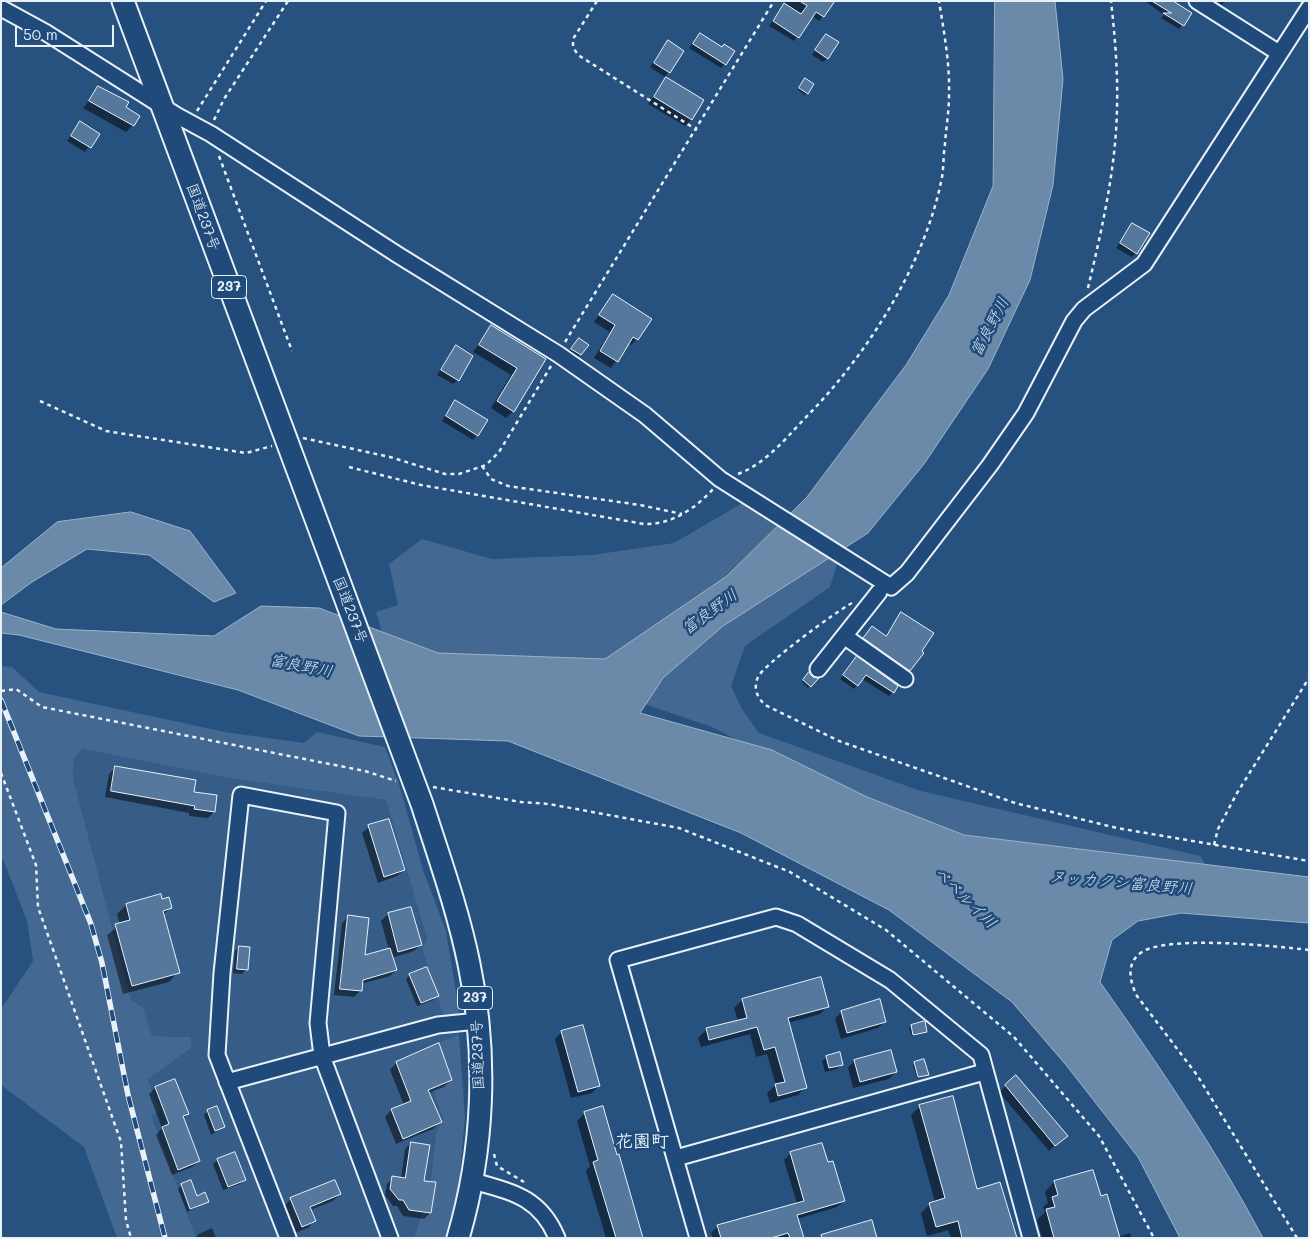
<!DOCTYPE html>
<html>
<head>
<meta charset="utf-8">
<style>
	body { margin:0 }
	#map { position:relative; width:1310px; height:1239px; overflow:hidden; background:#27517f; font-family:Mali,sans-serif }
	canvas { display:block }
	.frame { position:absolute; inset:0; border:2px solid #e8f1f8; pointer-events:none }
	.scale { position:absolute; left:15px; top:25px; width:99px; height:22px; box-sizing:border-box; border:2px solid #e8f1f8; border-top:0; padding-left:6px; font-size:15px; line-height:18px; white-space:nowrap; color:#e8f1f8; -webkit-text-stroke:4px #1f4a7a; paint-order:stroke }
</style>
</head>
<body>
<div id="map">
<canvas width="1310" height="1239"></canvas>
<div class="frame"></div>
<div class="scale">50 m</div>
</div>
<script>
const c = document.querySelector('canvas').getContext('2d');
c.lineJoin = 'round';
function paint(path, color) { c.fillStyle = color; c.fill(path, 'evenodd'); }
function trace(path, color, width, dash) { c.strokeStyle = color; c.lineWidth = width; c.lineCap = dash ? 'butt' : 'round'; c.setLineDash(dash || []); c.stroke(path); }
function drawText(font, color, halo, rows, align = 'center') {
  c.font = font + ' Mali,"Klee One",sans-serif'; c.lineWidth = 5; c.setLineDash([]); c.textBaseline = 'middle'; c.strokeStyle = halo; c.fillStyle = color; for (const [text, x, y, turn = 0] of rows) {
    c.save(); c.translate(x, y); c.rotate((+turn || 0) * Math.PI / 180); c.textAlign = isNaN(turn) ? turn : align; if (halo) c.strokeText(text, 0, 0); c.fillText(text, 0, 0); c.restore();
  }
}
paint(new Path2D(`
	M83,749L234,779L386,800L427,939L422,947L460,1017L459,1035L437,1043L446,1078L432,1087L443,1119L436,1132L430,1189L414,1238H196L152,1115L159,1110L148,1078L191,1048V1037L152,1036L143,1007L131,1001L73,778L74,758Z`), '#355d88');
paint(new Path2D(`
	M751,498L843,544L830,587L745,646L731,686L742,709L759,733L921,791L1200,856L1210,871L1000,859L877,812L712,727L641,703L404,647L382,632L376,612L398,605L389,564L422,539L492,559L592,555L674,543Z
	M1,666L12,667L39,692L225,732L304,743L317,732L385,747L400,787L423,870L446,931L460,1017L446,1023L422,947L427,939L386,800L234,779L83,749L74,758L73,778L131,1000L143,1007L152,1036L191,1037V1048L148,1079L159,1110L152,1116L196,1238H117L84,1147L1,1085V1009L33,961L27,921L1,854Z
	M459,1035L465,1117L459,1186L445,1238H414L430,1189L436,1132L443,1119L432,1087L445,1078L437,1043Z`), '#436891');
const water = new Path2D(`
	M995,1H1055L1063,79L1053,185L1030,280L988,369L924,464L868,533L723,626L663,678L640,713L772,750L867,797L964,835L1309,877V923L1181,913L1138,921L1112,940L1100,982C1158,1064 1216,1149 1263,1238H1180L1138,1157L1066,1065L1012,1002L889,910L741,833L508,741L359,736L238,690L19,635L1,633V612L56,629L214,636L261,606L319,608L438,653L605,659L727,576L807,497L906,365L949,295L993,186Z
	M131,512L190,531L236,593L214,602L149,555L87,549L32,582L1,605V568L57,522Z`);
paint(water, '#6b8aaa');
trace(water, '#9db3c9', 1);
paint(new Path2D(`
	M785,1H833L819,21L812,16L794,41L769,26Z
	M1145,1H1171L1190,14L1179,29L1161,18L1164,15Z
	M1217,1H1225L1222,5Z
	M700,34L722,48L725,64L721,68L689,48Z
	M826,35L828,58L823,62L812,55Z
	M668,42L683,51L665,77L650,67Z
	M666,79L691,120L685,126L648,104Z
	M803,82L807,93L805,95L798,90Z
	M99,88L125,108L133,125L126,132L83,108Z
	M80,123L98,134L85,152L67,141Z
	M1133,224L1136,253L1132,257L1116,248Z
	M613,296L637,339L631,345L628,343L611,368L594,358L610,332L594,322Z
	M491,327L544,359L513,411L506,418L491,408L511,375L473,352Z
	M577,341L580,354L578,356L570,351Z
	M456,347L458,380L453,384L437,375Z
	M455,402L477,435L473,440L442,421Z
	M901,614L909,670L903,676L858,644L872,627L885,636Z
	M853,662L897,686L893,692L889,696L862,679L854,689L840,679Z
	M809,674L817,679L808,688L802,682Z
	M116,767L192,794L214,812L208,818L189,816V813L105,797L109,774Z
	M369,827L404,870L397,876L378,883L362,833Z
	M161,900L170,908L163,915L178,972L169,982L123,994L107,935L120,925L117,914L126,905Z
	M410,908L421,945L414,951L392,958L396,970L390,976L361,984L360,991L354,997L334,995L342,923L348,917L364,957L389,950L381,921L388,914Z
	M239,947L246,970L242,974L233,973L235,951Z
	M410,975L437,995L433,1000L417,1006L406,979Z
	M742,1000L828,1006L820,1014L788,1023L806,1087L798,1095L770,1103L767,1093L776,1085L767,1054L756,1057L750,1034L701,1047L698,1038L706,1030L738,1021L734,1008Z
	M841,1012L885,1021L878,1028L841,1039L835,1019Z
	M911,1026L926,1032L912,1036L909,1028Z
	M562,1032L599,1086L592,1093L571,1098L555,1039Z
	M438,1045L451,1080L444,1087L428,1093L440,1122L433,1129L396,1144L385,1117L391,1110L404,1105L390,1070L396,1063Z
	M827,1057L841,1064L837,1069L825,1072L822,1061Z
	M854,1061L896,1072L889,1079L853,1088L848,1068Z
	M915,1063L927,1074L926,1076L917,1078L913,1065Z
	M1016,1077L1060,1141L1049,1151L999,1092Z
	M155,1088L187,1114L183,1118L199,1161L192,1167L172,1175L156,1135L162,1128L149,1094Z
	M920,1106L976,1190L1015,1238H951L948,1230L927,1236L921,1213L930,1204L935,1202L911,1115Z
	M208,1111L224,1127L211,1135L204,1115Z
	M585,1113L641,1238H606L586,1171L590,1166L577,1121Z
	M411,1143L430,1213L424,1219L403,1216L397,1206H393L385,1195L387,1184L393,1178L401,1179L405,1149Z
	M821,1145L827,1164L844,1201L837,1207L797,1219L803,1238H713L711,1233L718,1226L797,1204L784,1160L790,1154Z
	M218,1160L244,1180L240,1184L223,1190L213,1164Z
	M1092,1172L1100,1197L1118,1237L1130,1233L1131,1238H1042L1037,1220L1045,1212L1043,1207L1048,1203L1045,1192L1054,1182Z
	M182,1185L197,1197L208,1201L187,1212L178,1189Z
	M340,1194L333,1201L310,1210L314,1221L308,1228L295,1233L284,1206L291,1199Z
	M212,1228L216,1238H195L199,1234Z`), '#0007');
const building = new Path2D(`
	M800,1H835L824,17L816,12L799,38L773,21L784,3L801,14L807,6Z
	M1152,1H1173L1192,13L1184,26L1163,13H1171Z
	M700,33L722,47L724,44L735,51L726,65L693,44Z
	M826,34L839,42L828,59L815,50Z
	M668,40L684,51L670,73L654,63Z
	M666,77L704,100L692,120L654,97Z
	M805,78L814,84L808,94L799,88Z
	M98,86L129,102L126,107L140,116L134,126L89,101Z
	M80,121L100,134L91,148L71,136Z
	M1132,223L1150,233L1137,254L1120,243Z
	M613,294L652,319L638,340L633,337L618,362L600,351L615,325L599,315Z
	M491,325L546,359L514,412L497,401L517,368L479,345Z
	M579,338L589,345L581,355L571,349Z
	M456,345L473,356L459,381L441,370Z
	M455,400L488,420L478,436L446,416Z
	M901,612L934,633L922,651L924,653L910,671L863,638L872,626L886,636Z
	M857,656L898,686L894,693L866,675L858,686L843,675Z
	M809,672L813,677L819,678L811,687L803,680Z
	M115,766L196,780L194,792L217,795L215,812L194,809L195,806L111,791Z
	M389,819L405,870L384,877L368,825Z
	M161,894L162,899L169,897L172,908L163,911L180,973L132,986L115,924L130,920L126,904Z
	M411,907L422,945L398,952L388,913Z
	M348,915L369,918L365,955L390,948L397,970L363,980L362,991L340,989Z
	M239,946L250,947L248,970L237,969Z
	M427,967L439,996L421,1003L409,974Z
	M821,977L829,1007L788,1018L807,1088L778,1096L775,1084L785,1082L775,1047L764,1050L757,1027L709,1040L706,1028L747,1018L742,999Z
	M880,999L886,1022L847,1033L841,1011Z
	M925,1021L927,1032L913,1035L911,1025Z
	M583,1025L600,1086L578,1092L561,1031Z
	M439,1043L452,1080L428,1090L442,1122L403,1139L391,1109L411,1101L396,1062Z
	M891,1050L897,1072L860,1082L854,1060Z
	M840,1052L843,1065L829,1068L826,1056Z
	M924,1059L929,1075L918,1077L914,1062Z
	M1016,1075L1068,1136L1055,1146L1005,1085Z
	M175,1079L189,1114L183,1116L200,1161L178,1170L162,1127L169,1124L155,1087Z
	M953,1096L977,1189L1000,1182L1017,1238H962L958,1221L936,1227L929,1203L945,1198L919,1105Z
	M217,1106L225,1127L215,1131L207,1110Z
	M603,1106L617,1155L619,1154L643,1238H616L593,1162L598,1160L584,1112Z
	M411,1142L430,1145L424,1181L436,1182L431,1213L409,1210L403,1200H399L390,1189L392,1176L405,1178Z
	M822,1143L828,1162L833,1161L845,1201L797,1215L804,1238H790L788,1233L771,1238H721L717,1225L804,1201L790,1152Z
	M235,1152L246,1180L228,1187L217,1159Z
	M1093,1170L1101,1196L1107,1194L1120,1238H1054L1046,1209L1055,1207L1052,1197L1058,1195L1054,1181Z
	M191,1180L197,1196L205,1192L209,1202L190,1209L181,1184Z
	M335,1180L341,1194L310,1207L316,1221L302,1227L290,1198Z
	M872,1220L877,1238H822L821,1235Z`);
paint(building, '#57789d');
trace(building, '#e8f1f8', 1);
const minor = new Path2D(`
	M1197,1L1279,53
	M1,8L45,32L176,115L211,134L398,255L558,354L645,415L720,479L891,587L907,573L990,465L1026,413L1074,321L1084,309L1144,264L1309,8
	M844,636L905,679
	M818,669L879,592
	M227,1082L438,1025L478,1021
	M676,1158L984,1072
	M473,1181C512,1192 540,1197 557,1238
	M288,1238L217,1055L222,973L241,795L337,813L318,1023L322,1056L390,1238
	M698,1238L618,960L776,917L797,924L890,980L981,1055L1031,1238`);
const highway = new Path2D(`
	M123,1L422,804C439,857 458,910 469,964C488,1054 484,1150 458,1238`);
trace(minor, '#e8f1f8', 19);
trace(highway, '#e8f1f8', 25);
trace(new Path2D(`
	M597,1L573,39V47L578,55L697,130
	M197,111L266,1
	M214,120L224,99L288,1
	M219,156L292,351
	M1088,288C1102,229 1116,168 1117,108C1118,72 1115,37 1111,1
	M565,342L774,1
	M40,401L106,431L246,453L272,446
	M303,438L390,457L445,474H459L486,465L499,452L551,366
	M482,466L491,479L508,486L640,505L682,514
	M349,467L421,485L644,524C671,525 695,509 713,489
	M738,474C768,463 790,433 812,411C869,351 924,264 941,182C944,170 943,157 945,144C946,128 949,112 949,95C950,64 944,32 939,1
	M852,603C837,611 764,664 758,677C753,688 757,697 765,705L839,741L1015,803L1117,828L1309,861
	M1,691L16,689L42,707L365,771L396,781
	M1,773L36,865L38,907L121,1142L126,1220L131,1238
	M433,787L521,802L549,804L679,828L790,872L886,930L1014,1037L1099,1136L1154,1238
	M1214,845L1218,829L1237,793L1309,678
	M494,1154L497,1166L524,1182
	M1297,1238L1197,1075L1137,996C1130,982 1125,963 1142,952C1168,935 1275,946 1309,950`), '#e8f1f8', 2.5, [4, 4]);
trace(minor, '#1f4a7a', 15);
trace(highway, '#1f4a7a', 21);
const rail = new Path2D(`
	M1,700L91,924L102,963L128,1095L165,1238`);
trace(rail, '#e8f1f8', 5.5);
trace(rail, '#1f4a7a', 4, [11]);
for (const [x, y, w] of [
	[229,287,35],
	[475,998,35]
]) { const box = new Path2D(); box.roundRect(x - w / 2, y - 11.5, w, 23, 4); c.fillStyle = '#1f4a7a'; c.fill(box); trace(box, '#e8f1f8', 1); }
drawText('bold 14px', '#e8f1f8', null, [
	["237",229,287],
	["237",475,998]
]);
drawText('15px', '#e8f1f8', '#1f4a7a', [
	["国道237号",203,217,70],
	["国道237号",350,610,69],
	["国道237号",478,1055,-92]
]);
drawText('italic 16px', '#d5e2ec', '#1f4a7a', [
	["富良野川",990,327,-62],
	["富良野川",710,612,-36],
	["富良野川",301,666,11],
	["ヌッカクシ富良野川",1121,883,5],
	["ベベルイ川",965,898,44]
]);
drawText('bold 18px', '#e8f1f8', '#1f4a7a', [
	["花園町",642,1141]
]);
</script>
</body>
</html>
